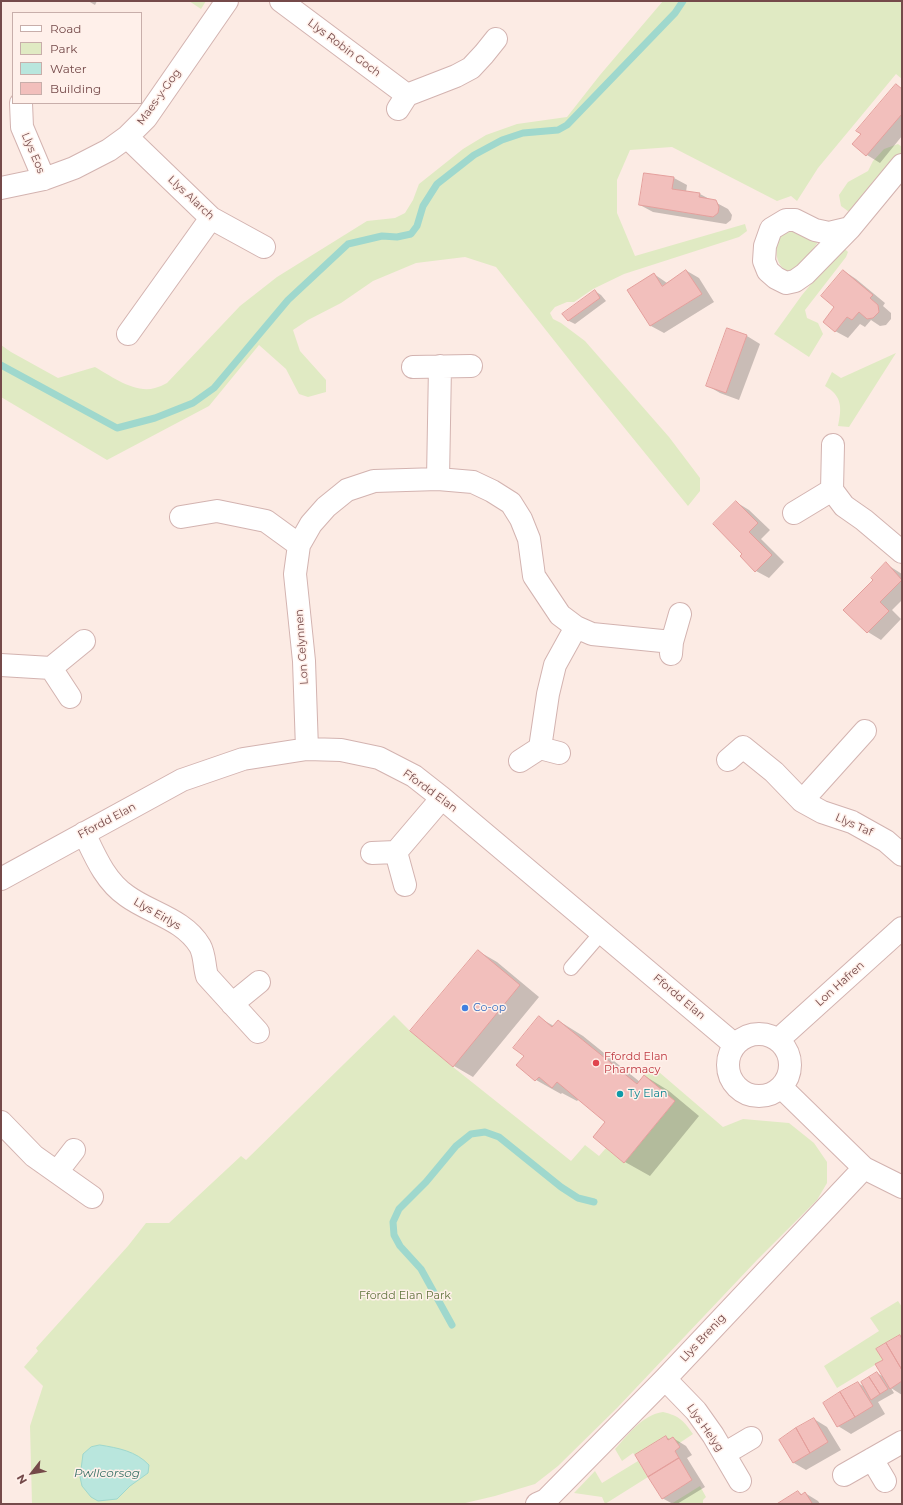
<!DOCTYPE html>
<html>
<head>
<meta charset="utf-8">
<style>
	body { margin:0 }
	#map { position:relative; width:903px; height:1505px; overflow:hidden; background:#fcebe4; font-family:Montserrat,sans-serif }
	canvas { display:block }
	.frame { position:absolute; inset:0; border:2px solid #754a4a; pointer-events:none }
	.legend { position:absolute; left:12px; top:12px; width:130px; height:92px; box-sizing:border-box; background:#fff0ea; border:1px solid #c8aeaa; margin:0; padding:5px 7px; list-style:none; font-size:12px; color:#754a4a }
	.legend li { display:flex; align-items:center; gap:8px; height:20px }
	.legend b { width:20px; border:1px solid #c8aeaa }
	.north { position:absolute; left:12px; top:1453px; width:40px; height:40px; -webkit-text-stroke:3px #fff0ea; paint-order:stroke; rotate:239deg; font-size:11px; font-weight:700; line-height:16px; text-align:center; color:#754a4a }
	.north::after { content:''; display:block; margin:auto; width:14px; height:18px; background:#754a4a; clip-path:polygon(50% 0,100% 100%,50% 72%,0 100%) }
</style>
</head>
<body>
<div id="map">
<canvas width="903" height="1505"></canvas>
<div class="frame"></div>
<ul class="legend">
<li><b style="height:5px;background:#fff"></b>Road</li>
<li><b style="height:11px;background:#e0eac3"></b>Park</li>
<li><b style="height:11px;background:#b9e6dd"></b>Water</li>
<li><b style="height:11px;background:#f2bfbc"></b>Building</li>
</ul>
<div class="north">N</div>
</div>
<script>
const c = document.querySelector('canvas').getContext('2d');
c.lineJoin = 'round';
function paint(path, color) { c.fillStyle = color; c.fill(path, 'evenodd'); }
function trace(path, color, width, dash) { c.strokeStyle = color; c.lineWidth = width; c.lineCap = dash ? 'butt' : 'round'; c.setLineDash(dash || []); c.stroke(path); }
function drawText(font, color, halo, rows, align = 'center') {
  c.font = font + ' Montserrat,sans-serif'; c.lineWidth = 3; c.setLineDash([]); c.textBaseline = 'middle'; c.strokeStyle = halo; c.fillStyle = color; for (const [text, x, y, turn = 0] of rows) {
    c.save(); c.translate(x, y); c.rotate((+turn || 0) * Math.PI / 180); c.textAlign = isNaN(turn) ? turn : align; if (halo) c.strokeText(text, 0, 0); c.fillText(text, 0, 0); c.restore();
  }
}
paint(new Path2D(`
	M189,1H206L201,9Z
	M663,1H902V79L896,74L818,168L797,201L791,196L777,201L672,147L630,150L617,180V213L635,256L745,224L747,231L739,237L624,274L593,289L574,302H567L555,307L550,313L553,319L561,323L585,341L669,437L700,478V491L688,506L579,372L496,267L465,257L416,263L373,281L341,303L308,320L293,330L300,351L326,380V392L308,397L299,394L286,369L259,345L209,406L107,460L1,397V345L11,352L58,378L95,367C111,376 135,394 155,388C159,387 163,385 167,383L240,306L277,277L367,221L395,218L405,213L413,200L419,184L463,149L486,135L517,124L567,117L600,75Z
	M898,144L902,147V156L852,214L841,206L839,195L848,182L868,171L873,161L884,149Z
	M793,231L818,242C810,254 801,267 787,272C774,262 774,247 782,234Z
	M845,249L848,252L846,257L805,310L807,318L818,323L823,334L809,357L774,334L802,295L831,260L840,250Z
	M896,353L849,427L838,426C842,407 842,396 825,386L832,372L841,378Z
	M394,1015L410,1031L453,1067L571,1161L585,1145L599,1156L606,1148L624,1163L675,1101L644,1075L652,1066L723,1127L743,1119L789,1123L814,1143L827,1162V1183L817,1200L757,1260L617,1408L558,1466L535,1484L495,1496L461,1504H32L30,1426L43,1386L24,1367L38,1351L36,1348L128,1246L146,1223H169L241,1156L246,1160Z
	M898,1301L902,1307V1339L899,1335L876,1349L883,1360L837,1388L824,1366L879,1331L870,1318Z
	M663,1412C680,1416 684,1421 693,1434L678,1444L668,1440L666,1436L635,1455L633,1453L622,1461L615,1449C629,1434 642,1415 663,1412Z
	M638,1461L648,1477L605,1504L602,1497L574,1493L595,1471L602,1483Z
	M700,1486L706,1497L703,1500V1504H671Z`), '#e0eac3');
const water = new Path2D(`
	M100,1445C118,1448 136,1451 149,1465L148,1473L130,1486L117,1499L98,1501L91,1497L82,1486L80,1477L83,1454L91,1447Z`);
paint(water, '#b9e6dd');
trace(water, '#9fd8cd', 1);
paint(new Path2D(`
	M88,1H97L95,5Z
	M896,85L902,89V136L880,163L867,155L853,144L862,134Z
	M674,178L687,185L686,192L700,194L728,209L732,215L731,220L726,224L653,212L640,205Z
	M687,271L699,278L714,302L664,333L651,326L629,290L654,274L667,283Z
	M844,271L856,279L885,303L883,306L891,313V319L886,325L880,326L871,320L865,327L860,324L848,338L835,331L836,307Z
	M595,291L601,295L606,301L575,324L569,321L564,314Z
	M728,329L747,336L760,344L739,400L720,393L708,386Z
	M736,502L749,510L770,530L761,539L784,562L769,578L756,571L744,554Z
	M886,564L902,574V600L892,610L901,619L881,640L868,632L845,610L875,580Z
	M478,951L497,962L539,997L473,1077L454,1066Z
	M539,1018L554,1026L559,1021L583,1036L640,1082L645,1076L669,1091L699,1116L650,1176L625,1162L607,1122L579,1099L577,1101L562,1093L561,1094L536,1080L525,1056Z
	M900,1336L902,1337V1395L891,1388L894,1393L878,1402L885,1414L851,1434L838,1426L858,1383L865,1387L877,1373L884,1377V1360Z
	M814,1419L827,1427L841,1450L806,1470L794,1463L780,1440Z
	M666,1437L671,1440L673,1438L686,1446L692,1455L687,1458L705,1487L677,1504H673L662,1498Z
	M798,1492L803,1495L805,1493L818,1501L820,1504H779Z`), '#0003');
trace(new Path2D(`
	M1,365L117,428L155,418L193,403L214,388L288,300L348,244L382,236L397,237L411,234L417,226L423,206L437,184L474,155L502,140L523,133L558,130L567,125L675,13L683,1
	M452,1325L421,1269L400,1246L394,1235L393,1222L399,1209L426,1182L456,1146L471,1134L485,1132L499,1137L561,1187L578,1198L594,1202`), '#9fd8cd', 7);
const building = new Path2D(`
	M896,84L902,89V114L866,156L852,144L861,134L856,131Z
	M644,173L674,177L672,189L700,193L699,197L716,200L719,207L718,213L713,217L639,205Z
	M686,270L702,294L650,326L627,290L654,273L662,286Z
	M843,270L873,295L870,298L878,305L879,312L873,318L867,319L859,312L852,320L847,317L835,332L823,322L834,307L821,296Z
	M595,290L600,298L568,321L562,314Z
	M727,328L747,335L726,393L706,386Z
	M736,501L758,523L749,532L772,555L755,572L740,556L742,554L713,524Z
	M886,562L902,580L880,602L889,611L867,633L843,610L873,580L871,578Z
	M478,950L520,985L453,1067L410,1031Z
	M539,1016L552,1027L558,1020L637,1084L644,1075L675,1101L624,1163L593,1137L605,1122L557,1082L552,1088L539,1077L535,1081L516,1065L524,1056L513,1048Z
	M900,1335L902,1339V1370L886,1343Z
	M886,1343L902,1370V1381L890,1389L875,1364L883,1360L876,1349Z
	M877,1372L888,1389L880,1394L869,1377Z
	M869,1377L880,1394L871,1400L861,1382Z
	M858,1382L873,1406L855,1417L840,1392Z
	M840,1392L855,1417L837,1427L823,1403Z
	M814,1418L828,1442L810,1453L796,1428Z
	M796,1428L810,1453L793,1463L779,1440Z
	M666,1436L668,1440L673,1437L678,1444L680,1447L675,1451L679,1458L648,1477L635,1455Z
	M679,1458L692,1480L662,1499L648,1477Z
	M798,1491L801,1495L805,1492L812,1503L810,1504H777Z`);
paint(building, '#f2bfbc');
trace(building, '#e49f9c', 1);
const lane = new Path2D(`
	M571,968L602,932`);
const street = new Path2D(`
	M281,1L407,95
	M21,103L22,127L44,179
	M398,109L407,95L456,76L471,68L484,54L496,39
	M127,137L211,218L264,247
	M1,188L44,179L74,168L109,150L127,137L146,118L227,1
	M850,228L829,233L815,230L795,220H786L771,229L765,246L764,261L768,271L776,278L786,283L795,281L805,274L850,228L902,165
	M128,334L211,218
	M413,367L471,366
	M833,445L832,490L844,506L864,520L902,552
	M438,479L440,366
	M794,513L832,490
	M181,517L217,511L266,521L299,545
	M671,654L672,642L680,614
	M1,665L51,668L70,697
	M51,668L84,641
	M540,748L548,694L555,665L576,627
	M307,749L304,661L295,574L299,545L311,524L326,507L347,490L374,481L438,479L473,482L492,491L511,503L521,519L529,539L534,576L560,615L576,627L592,634L672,642
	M728,760L743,747L774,772L802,801L822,812L852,822L886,841L902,855
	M520,761L540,748L559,753
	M802,801L865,731
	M84,833C95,856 105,881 127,896C150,913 184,919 200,946C205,955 204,966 207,976L258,1032
	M396,852L405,885
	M372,853L396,852L442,798
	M1,879L182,780L243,759L307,749L341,750L379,758L414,776L442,798L735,1045
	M232,1004L259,982
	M728 1065a31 31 0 1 1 62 0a31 31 0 1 1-62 0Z
	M778,1040L902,928
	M781,1087L864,1168L902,1187
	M1,1122L34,1156L92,1197
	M57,1172L74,1150
	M665,1379L696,1411L713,1435L740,1481
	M724,1454L751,1438
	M872,1459L885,1481
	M844,1475L902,1442
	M537,1504L546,1500L665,1379L864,1168`);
trace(lane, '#d3b3b0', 16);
trace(street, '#d3b3b0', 24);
trace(lane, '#fff', 14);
trace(street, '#fff', 22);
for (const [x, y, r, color] of [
	[465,1008,4,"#3f7fe0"],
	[596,1063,4,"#e0444e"],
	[620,1094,4,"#0f9aa8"]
]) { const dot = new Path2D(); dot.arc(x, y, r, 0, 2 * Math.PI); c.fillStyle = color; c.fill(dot); trace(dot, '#fff0ea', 1.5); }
drawText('11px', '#754a4a', '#fff0ea', [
	["Llys Robin Goch",344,48,37],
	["Maes-y-Gog",159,97,-54],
	["Llys Eos",33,153,67],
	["Llys Alarch",191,198,43],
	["Lon Celynnen",302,647,-94],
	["Ffordd Elan",430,791,36],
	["Ffordd Elan",107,821,-28],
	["Llys Taf",854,825,24],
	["Llys Eirlys",157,914,30],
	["Lon Hafren",840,984,-42],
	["Ffordd Elan",679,997,40],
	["Llys Brenig",703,1338,-47],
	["Llys Helyg",705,1428,55]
]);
drawText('11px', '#366cbe', '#fff0ea', [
	["Co-op",473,1008]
], 'left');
drawText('11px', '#be3a42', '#fff0ea', [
	["Ffordd Elan",604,1057],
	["Pharmacy",604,1070]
], 'left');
drawText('11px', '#0d838f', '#fff0ea', [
	["Ty Elan",628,1094]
], 'left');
drawText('11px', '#62753f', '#fff0ea', [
	["Ffordd Elan Park",405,1296]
]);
drawText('italic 12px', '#3a7369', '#fff0ea', [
	["Pwllcorsog",107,1473]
]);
</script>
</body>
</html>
